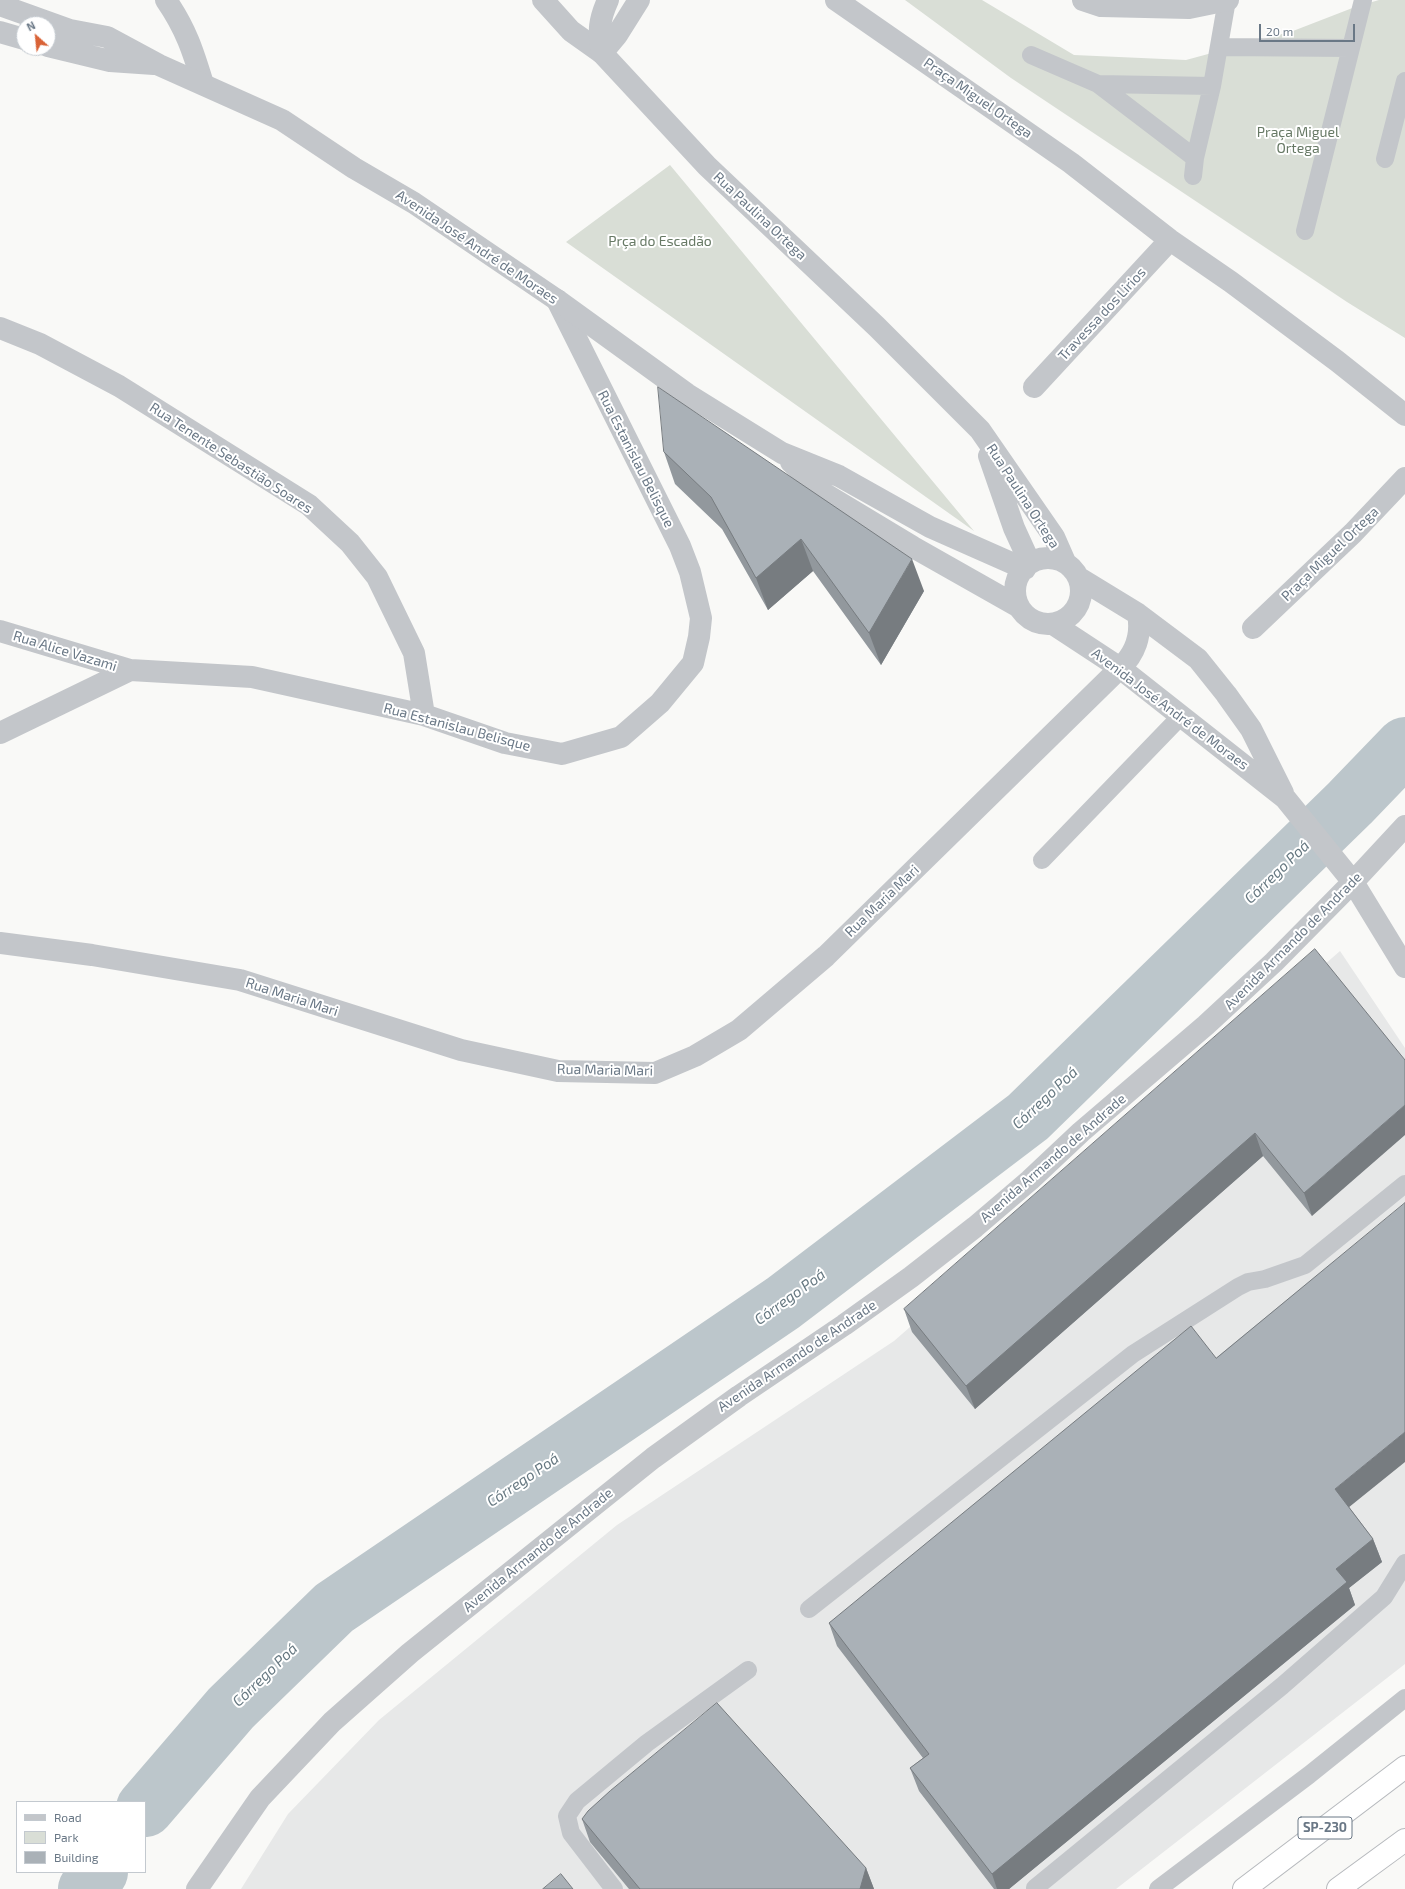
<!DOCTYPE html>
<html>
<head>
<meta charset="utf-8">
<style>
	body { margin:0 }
	#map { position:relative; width:1405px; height:1889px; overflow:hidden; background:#f9f9f7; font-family:"Exo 2",sans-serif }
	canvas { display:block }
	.legend { position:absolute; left:16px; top:1801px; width:130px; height:72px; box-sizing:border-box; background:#fff; border:1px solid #c3c9cf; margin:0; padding:5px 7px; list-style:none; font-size:12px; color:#6a7886 }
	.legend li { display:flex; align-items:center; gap:8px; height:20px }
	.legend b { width:20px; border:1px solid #c3c9cf }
	.north { position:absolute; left:16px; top:16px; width:40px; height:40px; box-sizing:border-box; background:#fff; border:1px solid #c3c9cf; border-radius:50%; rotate:333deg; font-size:11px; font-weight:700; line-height:16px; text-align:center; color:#6a7886 }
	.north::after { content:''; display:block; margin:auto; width:14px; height:18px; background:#d96337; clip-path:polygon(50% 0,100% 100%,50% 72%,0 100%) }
	.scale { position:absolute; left:1259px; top:24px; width:96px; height:18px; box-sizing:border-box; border:2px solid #6a7886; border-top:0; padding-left:5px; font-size:12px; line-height:14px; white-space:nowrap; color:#6a7886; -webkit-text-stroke:3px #fff; paint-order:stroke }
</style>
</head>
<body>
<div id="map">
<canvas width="1405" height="1889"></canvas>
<ul class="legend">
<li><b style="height:5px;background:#c3c6ca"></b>Road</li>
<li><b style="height:11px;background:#d9ded6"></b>Park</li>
<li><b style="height:11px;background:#aab1b7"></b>Building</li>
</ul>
<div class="north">N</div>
<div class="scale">20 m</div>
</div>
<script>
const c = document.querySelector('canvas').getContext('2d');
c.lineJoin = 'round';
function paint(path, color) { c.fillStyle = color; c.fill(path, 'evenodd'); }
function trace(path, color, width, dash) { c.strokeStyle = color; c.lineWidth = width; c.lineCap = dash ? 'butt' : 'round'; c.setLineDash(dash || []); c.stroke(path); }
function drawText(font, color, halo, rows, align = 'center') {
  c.font = font + ' "Exo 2",sans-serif'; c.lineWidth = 4; c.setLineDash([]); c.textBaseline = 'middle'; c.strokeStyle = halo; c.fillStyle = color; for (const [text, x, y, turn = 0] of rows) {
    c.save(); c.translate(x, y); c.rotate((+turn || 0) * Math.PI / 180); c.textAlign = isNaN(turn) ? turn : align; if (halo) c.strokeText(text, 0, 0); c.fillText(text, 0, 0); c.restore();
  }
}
paint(new Path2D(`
	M1340,951L1405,1048V1664L1116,1889H241L288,1814L379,1720L617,1525L894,1341Z`), '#e7e8e8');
paint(new Path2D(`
	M905,0H982L1074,55L1186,60L1293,31L1355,7L1379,0H1405V338L1347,302L1011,78Z
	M670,165L974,531L566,242Z`), '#d9ded6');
trace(new Path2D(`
	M145,1808L231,1708L334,1608L783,1303L1028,1117L1350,803L1405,746
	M87,1889L99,1872`), '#bcc6cb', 58);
const motorway = new Path2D(`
	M1244,1889L1405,1767
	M1338,1889L1405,1840`);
trace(motorway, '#b6b9bd', 24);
trace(new Path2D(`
	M1220,47L1351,48
	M1031,55L1098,84
	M1195,158L1098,84L1212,86
	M1385,159L1405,81
	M1193,176L1195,158L1212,86L1227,0
	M1305,231L1363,0
	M1042,860L1181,716
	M809,1609L1133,1354L1238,1287L1248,1282L1265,1279L1305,1265L1405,1184
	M1035,1888L1282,1686L1384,1597L1405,1563
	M614,1889L571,1833L567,1816L577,1801L647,1743L748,1670
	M1158,1889L1309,1775L1405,1698`), '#c3c6ca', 18);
trace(new Path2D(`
	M166,0C186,29 193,51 203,84
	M543,0L571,31L602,53
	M836,0L1071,163L1170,240L1231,282L1337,361L1405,415
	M0,328L40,344L119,386L309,505L350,543L377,577L414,653L424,715
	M1034,387L1170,240
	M1253,628L1353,533L1405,478
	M0,631L130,670
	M0,733L130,670L252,677L424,715L505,743L562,754L621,737L660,703L693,663L699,637L701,618L690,572L680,546L557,300
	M0,943L92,955L240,980L461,1050L558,1071L655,1073L695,1056L739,1030L826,956L1120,668`), '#c3c6ca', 22);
trace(new Path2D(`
	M608,0C599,20 598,31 602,53L707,166L877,327L980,430L1054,537L1065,562
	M1083,0L1101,6L1189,8L1228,0
	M0,5L70,30L107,37L159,65L282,120L354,168L414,203L557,300L687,394L782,453L839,476L930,527L1025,569
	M0,32L24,39
	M48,46L110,61L154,64
	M602,53L617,35L639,0
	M989,456L1014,528L1030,563
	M791,462L825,494L913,547L1019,607
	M1015 591a33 33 0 1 1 66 0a33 33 0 1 1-66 0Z
	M1079,578L1138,614L1198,659L1226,694L1251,729L1283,793
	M1053,624L1120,668L1285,798L1353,882L1405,967
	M1120,668C1135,654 1142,635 1138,614
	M197,1889L260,1798L332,1722L410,1653L653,1458L739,1396L844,1325L911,1277L975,1227L1030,1180L1081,1132L1206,1025L1274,962L1353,882L1405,826`), '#c3c6ca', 22);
trace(motorway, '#fff', 22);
paint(new Path2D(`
	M664,452L924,591L881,665L813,571L768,610L722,529L675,484Z
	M1315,949L1312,1216L1263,1156L975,1409L912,1332L904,1309Z
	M1216,1358L1349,1507L1373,1539L1382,1562L1349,1588L1355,1605L1009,1889H994L919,1791L910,1768L923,1758L837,1646L829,1623Z
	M582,1819L866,1868L874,1889H629L590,1842Z`), '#92989d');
paint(new Path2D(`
	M801,539L813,571L768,610L756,578Z
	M912,559L924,591L881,665L869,633Z
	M1405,1105V1135L1312,1216L1304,1193Z
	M1255,1133L1263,1156L975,1409L966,1386Z
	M1405,1432V1462L1343,1512L1335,1489Z
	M1373,1539L1382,1562L1349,1588L1355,1605L1009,1889H997L992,1874L1336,1569Z
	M866,1868L874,1889H860Z`), '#777c80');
const building = new Path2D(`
	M658,387L912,559L869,633L801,539L756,578L711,497L664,452Z
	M1315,949L1405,1060V1105L1304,1193L1255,1133L966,1386L904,1309Z
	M1405,1203V1432L1335,1489L1373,1539L1336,1569L1347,1582L992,1874L910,1768L929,1754L829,1623L1191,1326L1216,1358Z
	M717,1703L866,1868L860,1889H640L582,1819L588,1811L610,1791Z
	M561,1874L573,1889H543Z`);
paint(building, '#aab1b7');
trace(building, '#777c80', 1);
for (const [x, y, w] of [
	[1325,1828,54]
]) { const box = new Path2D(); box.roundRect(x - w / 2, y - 11, w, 22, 3); c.fillStyle = '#fff'; c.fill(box); trace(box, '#6a7886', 1); }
drawText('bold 13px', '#6a7886', null, [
	["SP-230",1325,1828]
]);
drawText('14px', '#6a7886', '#fff', [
	["Praça Miguel Ortega",978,98,35],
	["Rua Paulina Ortega",760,216,43],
	["Avenida José André de Moraes",477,247,34],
	["Travessa dos Lirios",1102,314,-47],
	["Rua Tenente Sebastião Soares",231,458,33],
	["Rua Estanislau Belisque",636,459,63],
	["Rua Paulina Ortega",1023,496,57],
	["Praça Miguel Ortega",1330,554,-44],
	["Rua Alice Vazami",65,651,17],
	["Avenida José André de Moraes",1170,709,37],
	["Rua Estanislau Belisque",457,727,15],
	["Rua Maria Mari",882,901,-44],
	["Avenida Armando de Andrade",1293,941,-45],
	["Rua Maria Mari",292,997,18],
	["Rua Maria Mari",605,1070,1],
	["Avenida Armando de Andrade",1053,1158,-41],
	["Avenida Armando de Andrade",797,1356,-34],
	["Avenida Armando de Andrade",538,1550,-39]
]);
drawText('14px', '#677965', '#fff', [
	["Praça Miguel",1298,132],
	["Ortega",1298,148],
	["Prça do Escadão",660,241]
]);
drawText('italic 15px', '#667881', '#fff', [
	["Córrego Poá",1277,872,-44],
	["Córrego Poá",1045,1098,-43],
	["Córrego Poá",790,1297,-36],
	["Córrego Poá",523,1480,-34],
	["Córrego Poá",265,1675,-44]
]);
</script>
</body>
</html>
